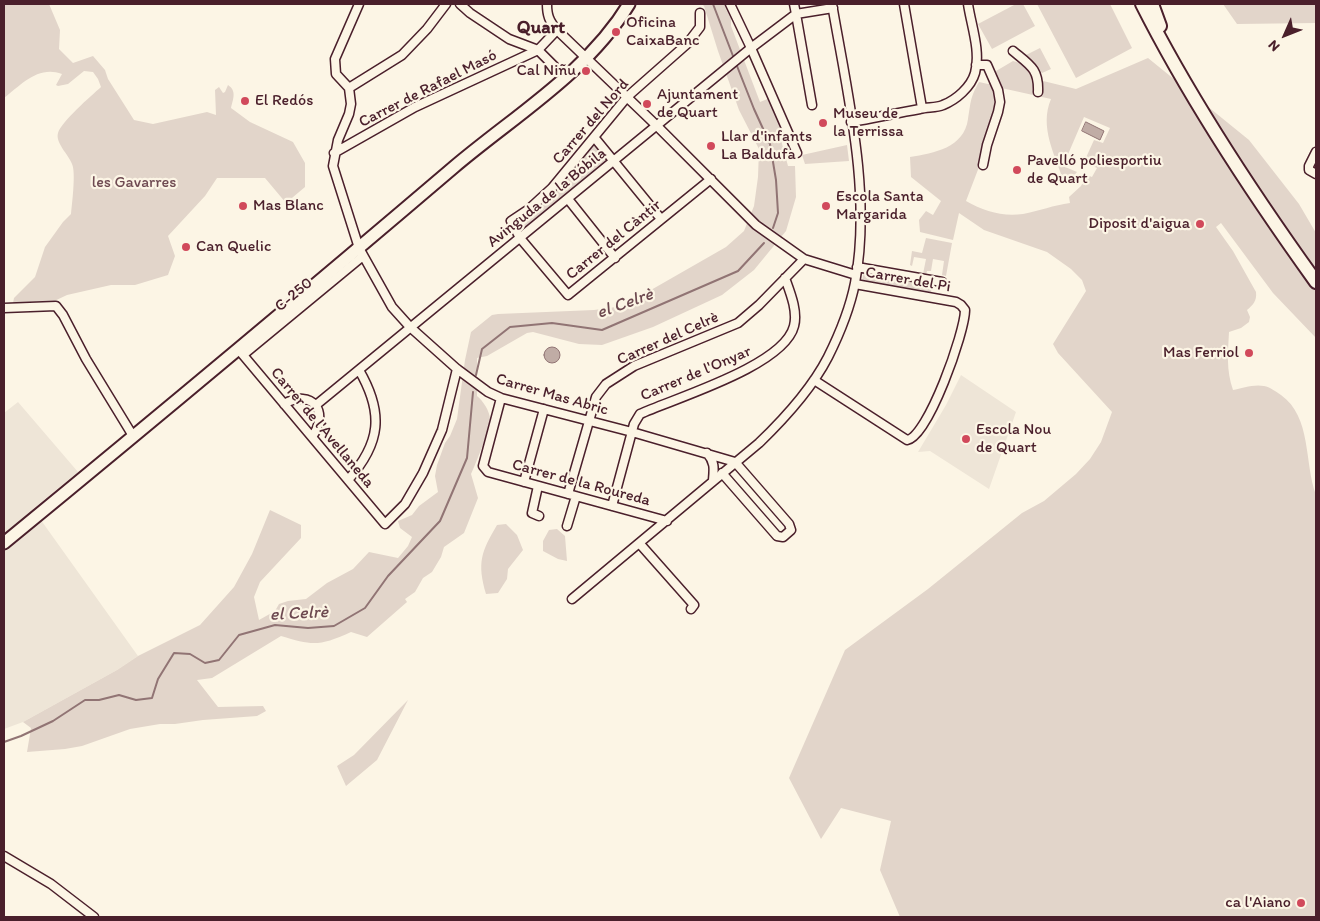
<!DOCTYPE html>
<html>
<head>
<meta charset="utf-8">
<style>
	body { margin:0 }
	#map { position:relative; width:1320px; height:921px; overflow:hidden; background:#fcf5e5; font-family:Itim,sans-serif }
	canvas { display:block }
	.frame { position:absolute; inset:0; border:5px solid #4a1f2b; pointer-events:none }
	.north { position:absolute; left:1260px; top:10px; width:50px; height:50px; -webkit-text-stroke:4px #fcf5e5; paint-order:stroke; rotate:226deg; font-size:14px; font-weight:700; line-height:20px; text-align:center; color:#4a1f2b }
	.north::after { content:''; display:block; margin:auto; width:18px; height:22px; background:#4a1f2b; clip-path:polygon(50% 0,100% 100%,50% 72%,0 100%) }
</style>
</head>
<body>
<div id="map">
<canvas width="1320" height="921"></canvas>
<div class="frame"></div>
<div class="north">N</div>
</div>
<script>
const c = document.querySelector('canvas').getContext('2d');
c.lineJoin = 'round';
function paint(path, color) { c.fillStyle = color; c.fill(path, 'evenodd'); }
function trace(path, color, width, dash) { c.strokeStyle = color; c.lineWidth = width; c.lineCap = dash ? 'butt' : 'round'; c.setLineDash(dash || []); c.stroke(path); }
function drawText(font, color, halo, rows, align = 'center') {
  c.font = font + ' Itim,sans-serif'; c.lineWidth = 4.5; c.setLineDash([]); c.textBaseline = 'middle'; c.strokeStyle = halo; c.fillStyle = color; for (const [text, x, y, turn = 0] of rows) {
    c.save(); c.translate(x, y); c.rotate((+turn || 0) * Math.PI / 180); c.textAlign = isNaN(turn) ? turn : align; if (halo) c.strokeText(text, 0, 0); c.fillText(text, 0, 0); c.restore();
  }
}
paint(new Path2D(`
	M961,375L1016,412L989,489L930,451L918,452L946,405Z
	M18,402L78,472L33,509L138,656L117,670L23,722L4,729V413Z`), '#eee5d7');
paint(new Path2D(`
	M4,4H49L60,30L59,49L73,63L93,56L105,70L108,79L134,120L153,124L207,112L216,115L215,90L219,87L223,93L225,92L228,85C237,91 233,99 231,108L250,122L293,142L305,163V187L286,203L265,178H217L205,196L168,236L175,256L168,275L135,285H111L67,295L48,304L17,306L13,303L14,298L35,277L45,247L63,222L71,214C72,204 76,172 72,164C69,155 55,143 58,133C61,122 91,96 101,87L98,79L93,72L84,71L68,84L58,86L56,85L62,74C38,65 21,85 4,98Z
	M702,4H728L731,9V26L760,102L770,98L787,139L781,140L788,166H795L796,197L786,231L754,270L722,295L653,327L602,345L579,344L533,332L527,333L487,356L477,358V396C483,401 490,411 490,420C490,428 475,466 471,474L478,498L464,533L444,547L441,557L432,572L423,578L415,592L405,599L407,602L367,637L351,632C320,646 313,646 281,636L212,678L197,680L218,707L263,706L266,711L257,716L203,720L175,724H160L130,729L82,746L65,749L27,752L31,728L23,722L117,670L138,656L200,625L234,587L252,554L270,510L301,525V538L260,582L254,597L259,620L275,611L279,604L288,601L306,599L327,583L353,569L369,552L398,558L408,546L412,537L400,528L398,521L412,515L419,506L438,492L435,476L437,465L445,443L450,436L457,419L465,360L471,332L492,315L498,314L594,310L623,306L726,247L744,231L754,206L758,177L759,149L739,110L718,51L704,6Z
	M1016,4H1023L1035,26L992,49L978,24Z
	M1037,4H1110L1132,48L1076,78Z
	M1223,4H1316V23L1237,24Z
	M1040,48L1051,69L1042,73L1024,56Z
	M1148,58L1249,140L1299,204L1316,233V338L1273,293L1221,223L1216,227L1233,251L1256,292C1257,301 1253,305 1247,310L1250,317L1249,322L1241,328L1229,332C1228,352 1226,370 1233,390C1242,388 1254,384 1264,386C1270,387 1275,391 1281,395C1312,417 1304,463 1316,495V917H900L880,870L891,821L841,808L821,839L789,778L845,650L928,589L1022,513L1044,501L1076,474L1090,459L1101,442L1112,412L1058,353L1053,344L1086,291L1082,280L1071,269L1047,252L984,230L959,213L953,240L920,232L919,220L926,211L933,215L941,201L911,177L910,157C934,153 964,148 968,119C971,101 970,98 979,82L988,84L994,81L991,74L1013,61L1023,64L1039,80L1076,89ZM997,87L1051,99C1039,127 1055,155 1064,182L1070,180L1077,172L1063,166L1084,117L1110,128L1103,143L1094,140L1084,162L1097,168L1092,177L1087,175L1081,186L1069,197L1070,203C1054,205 1039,211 1023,214C1002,217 984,211 966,201L979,167L983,165L1000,102Z
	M593,143L609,161L522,233L516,223L531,212Z
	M847,145L849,161L805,164L802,155Z
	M926,238L952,243L946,276L942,275L944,261L933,259L931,271H927L926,275L923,274L926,259L914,257L912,266L910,265L912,251L922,253Z
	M864,271L933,282L931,293L862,281Z
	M506,524L517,535L523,550L508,569L507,579L498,593L486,594C477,563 481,552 497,525Z
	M557,529L565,536L567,561L558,559L543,551V541L549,530Z
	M408,700L377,760L346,786L337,766L354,755Z`), '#e2d5ca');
const water = new Path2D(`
	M1086,122L1104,131L1100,140L1082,131Z
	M544 355a8 8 0 1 1 16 0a8 8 0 1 1-16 0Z`);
paint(water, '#c0aca5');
trace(water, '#917474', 1);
trace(new Path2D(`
	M713,4L733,56
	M737,66L754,109L770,144L776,180L778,213L773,228
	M476,375L482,349L510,327L552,323L602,330L738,271L764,243
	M4,742L21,736L53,721L85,700H99L119,695L136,700L152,698L158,679L174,653L190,654L205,663L219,660L239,635L275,625L308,628L334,626L365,608L388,576L440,521L467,458L473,392`), '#917474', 2);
const street = new Path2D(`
	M359,4L335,59L336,74L349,88L351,104L349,114L338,140L333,166L359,248L392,307L410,327L457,369L488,392L501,398L632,432L735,462L789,524L791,530L783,537L777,536L722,473
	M460,4L470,13L509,39L538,50L565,77
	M547,4C547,15 549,21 557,30L657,126L756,225L804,259L856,275
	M730,4L751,48L797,153
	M794,4L796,14L833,8
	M904,4L922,108
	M700,13V27L687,44L627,97L552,188L529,209L511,221L520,238L568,295L711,179
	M1013,51C1030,65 1039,69 1038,92
	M976,65H987L998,90L1000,102L998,112L987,145L983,165
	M349,88L402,55L427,29L446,4
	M851,122C874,118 897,113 920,109C927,107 936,108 943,105C956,100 971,87 975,73C981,51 971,25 968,4
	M594,137L661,219
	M1316,152L1309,166V170L1316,174
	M334,153L415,107L538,50L557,30
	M568,199L615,258
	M857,267L942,282
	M4,308L56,306L63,315L86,359L133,436
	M238,349L385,524L405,504L423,473L442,430L457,369
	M243,355L363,256
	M814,380L907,440C928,437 965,332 965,310L961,305L956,302L855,284
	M501,398L483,466L488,472L667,521
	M284,404C312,388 330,412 312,437
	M316,405L751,48L796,14L812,105
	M707,453C715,462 714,469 713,480
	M348,480C381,443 384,413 359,370
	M524,482L544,409
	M538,486L532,513L539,516
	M568,494L596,397L606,384L634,366L738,323L759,305L804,259
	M612,506L634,424L640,414C675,398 784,366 794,326C798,311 790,292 785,278
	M567,526L576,496
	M640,544L694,605L691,609
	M572,599L759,443C785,418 811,390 828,357C839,335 850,308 855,283C872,194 847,92 832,4
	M4,856L51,884L94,917`);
const secondary = new Path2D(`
	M4,543C155,419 305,294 454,167C514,116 587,73 629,4`);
const primary = new Path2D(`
	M1142,4C1191,101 1252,193 1316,282
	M1152,4L1160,26`);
trace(street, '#4a1f2b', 11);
trace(secondary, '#4a1f2b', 15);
trace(primary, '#4a1f2b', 16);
trace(street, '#fcf5e5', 8);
trace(secondary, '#fcf5e5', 11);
trace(primary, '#fcf5e5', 12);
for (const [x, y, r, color] of [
	[616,32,5,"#d1495b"],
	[586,71,5,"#d1495b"],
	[245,101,5,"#d1495b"],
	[647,104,5,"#d1495b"],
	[823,123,5,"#d1495b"],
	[711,146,5,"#d1495b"],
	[1017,170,5,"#d1495b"],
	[243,206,5,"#d1495b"],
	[826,206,5,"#d1495b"],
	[1200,224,5,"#d1495b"],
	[186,247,5,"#d1495b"],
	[1249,353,5,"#d1495b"],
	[966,439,5,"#d1495b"],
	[1301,903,5,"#d1495b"]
]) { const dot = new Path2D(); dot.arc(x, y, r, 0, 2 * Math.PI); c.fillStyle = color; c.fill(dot); trace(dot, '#fcf5e5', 2); }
drawText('16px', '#4a1f2b', '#fcf5e5', [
	["Oficina",626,23],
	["CaixaBanc",626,41],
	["Cal Niñu",576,71,"right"],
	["Ajuntament",657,95],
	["de Quart",657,113],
	["El Redós",255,101],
	["Museu de",833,114],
	["la Terrissa",833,132],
	["Llar d'infants",721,137],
	["La Baldufa",721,155],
	["Pavelló poliesportiu",1027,161],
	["de Quart",1027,179],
	["Escola Santa",836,197],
	["Margarida",836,215],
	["Mas Blanc",253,206],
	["Diposit d'aigua",1190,224,"right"],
	["Can Quelic",196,247],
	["Mas Ferriol",1239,353,"right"],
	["Escola Nou",976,430],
	["de Quart",976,448],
	["ca l'Aiano",1291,903,"right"]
], 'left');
drawText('16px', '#4a1f2b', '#fcf5e5', [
	["Carrer de Rafael Masó",428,89,-27],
	["Carrer del Nord",591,122,-49],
	["Avinguda de la Bóbila",547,198,-39],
	["Carrer del Càntir",614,240,-39],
	["Carrer del Pi",908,280,10],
	["C-250",294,295,-40],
	["Carrer del Celrè",668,339,-24],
	["Carrer de l'Onyar",696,374,-23],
	["Carrer Mas Abric",552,395,16],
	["Carrer de l'Avellaneda",322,428,50],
	["Carrer de la Roureda",581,483,15]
]);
drawText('16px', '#704c53', '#fcf5e5', [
	["les Gavarres",134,183]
]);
drawText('italic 18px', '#6d4950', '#fcf5e5', [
	["el Celrè",625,304,-20],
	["el Celrè",299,614,-3]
]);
drawText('bold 19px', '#4a1f2b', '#fcf5e5', [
	["Quart",541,28]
]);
</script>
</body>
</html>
